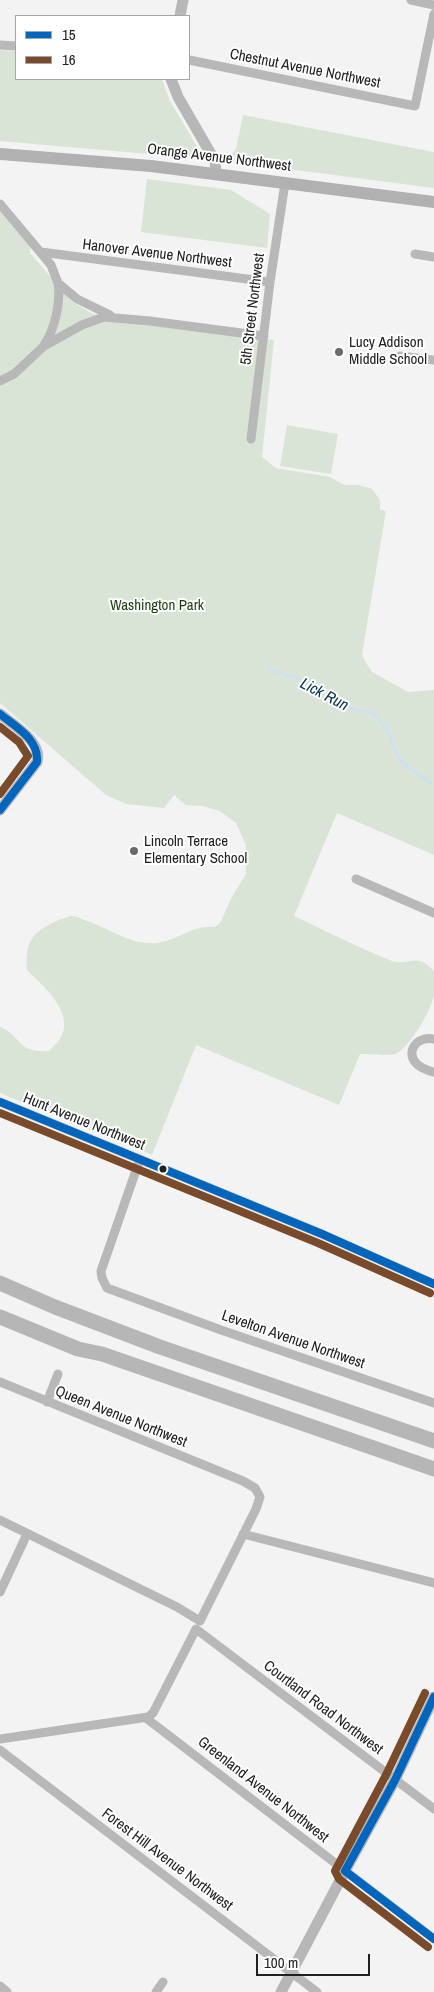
<!DOCTYPE html>
<html>
<head>
<meta charset="utf-8">
<style>
	body { margin:0 }
	#map { position:relative; width:434px; height:1992px; overflow:hidden; background:#f3f3f3; font-family:"Archivo Narrow",sans-serif }
	canvas { display:block }
	.legend { position:absolute; left:15px; top:15px; width:175px; height:65px; box-sizing:border-box; background:#fff; border:1px solid #a6a6a6; margin:0; padding:6px 9px; list-style:none; font-size:15px; color:#202021 }
	.legend li { display:flex; align-items:center; gap:10px; height:25px }
	.legend b { width:25px; border:1px solid #a6a6a6 }
	.scale { position:absolute; left:256px; top:1954px; width:114px; height:22px; box-sizing:border-box; border:2px solid #202021; border-top:0; padding-left:6px; font-size:15px; line-height:18px; white-space:nowrap; color:#202021; -webkit-text-stroke:4px #fff; paint-order:stroke }
</style>
</head>
<body>
<div id="map">
<canvas width="434" height="1992"></canvas>
<ul class="legend">
<li><b style="height:6px;background:#0065bd"></b>15</li>
<li><b style="height:6px;background:#7a4b2a"></b>16</li>
</ul>
<div class="scale">100 m</div>
</div>
<script>
const c = document.querySelector('canvas').getContext('2d');
c.lineJoin = 'round';
function paint(path, color) { c.fillStyle = color; c.fill(path, 'evenodd'); }
function trace(path, color, width, dash) { c.strokeStyle = color; c.lineWidth = width; c.lineCap = dash ? 'butt' : 'round'; c.setLineDash(dash || []); c.stroke(path); }
function drawText(font, color, halo, rows, align = 'center') {
  c.font = font + ' "Archivo Narrow",sans-serif'; c.lineWidth = 4; c.setLineDash([]); c.textBaseline = 'middle'; c.strokeStyle = halo; c.fillStyle = color; for (const [text, x, y, turn = 0] of rows) {
    c.save(); c.translate(x, y); c.rotate((+turn || 0) * Math.PI / 180); c.textAlign = isNaN(turn) ? turn : align; if (halo) c.strokeText(text, 0, 0); c.fillText(text, 0, 0); c.restore();
  }
}
paint(new Path2D(`
	M0,50L16,51V79H162L170,101L199,150V156L194,158L0,141Z
	M243,115L434,152V188L226,161L236,149Z
	M147,179L231,190L270,214L267,248L141,232Z
	M0,211L30,245V253L72,302L93,314L274,340L262,457L276,468L330,477L344,485H359L372,489L380,500V510L386,511L362,654L365,661L372,672L408,692L434,690V855L337,813L294,916C326,931 359,948 392,961C409,967 415,951 434,971C434,979 434,987 434,995C432,1009 409,1049 395,1054C388,1056 368,1054 360,1054L339,1105L196,1045L152,1155L0,1093V1027C22,1035 15,1053 49,1051C52,1047 57,1044 60,1039C76,1013 43,986 27,970C26,950 27,938 45,927C52,923 65,916 73,916C77,916 81,919 84,920C107,927 128,944 153,943C175,943 192,924 215,927L220,923L232,897L246,874V845L236,823L220,811L202,806L186,805L176,797L175,794L164,808L126,804L106,795L0,703Z
	M287,425L338,434L331,474L280,466Z`), '#d9e4d6');
trace(new Path2D(`
	M270,670C284,674 299,678 311,685C333,699 344,711 372,712L389,732L393,747L400,759L410,768L434,785`), '#cce0f4', 2.5);
trace(new Path2D(`
	M411,0L434,5
	M0,45L16,46
	M189,60L415,106L434,14
	M0,204L51,265L58,283L77,299L110,315
	M41,252L270,282
	M415,254L434,257
	M44,345C55,329 61,302 58,283
	M400,356L434,360
	M0,381L14,374L44,346L82,325L104,317L150,321L264,336
	M251,439L270,282L285,183
	M356,879L434,913
	M434,1039C412,1034 398,1064 434,1072
	M0,1102L322,1234L434,1284
	M140,1159L101,1271L102,1278L107,1288L221,1330L434,1403
	M0,1382L243,1481L255,1488L260,1497L256,1509L200,1621L177,1607L0,1520
	M47,1402L58,1374
	M243,1534L434,1583
	M0,1592L27,1534
	M146,1718L434,1939
	M0,1739L148,1717L153,1713L196,1629L434,1809
	M0,1750L317,1992
	M0,1986L7,1992
	M156,1992L163,1982`), '#b8b8b8', 9);
trace(new Path2D(`
	M180,16L183,0
	M171,79L178,97L215,161L216,174
	M0,714C13,725 43,742 37,762L0,810
	M281,1992L345,1871L395,1780L434,1697`), '#b8b7b7', 11);
trace(new Path2D(`
	M0,154L151,166L434,202`), '#b2b1b1', 12);
trace(new Path2D(`
	M0,1283L55,1307L160,1347L434,1441
	M0,1317L78,1349L102,1354L434,1469`), '#b6b6b6', 15);
trace(new Path2D(`
	M0,714C16,727 39,739 37,762L0,810
	M0,1102L322,1234L434,1284
	M434,1697L395,1780L345,1871L434,1939`), '#0065bd', 8);
trace(new Path2D(`
	M0,727L19,742L28,756L0,794
	M0,1113L318,1243L430,1293
	M425,1693L386,1775L335,1871L339,1879L428,1947`), '#7a4b2a', 8);
for (const [x, y, r, color] of [
	[339,352,5,"#6a6a6a"],
	[134,851,5,"#6a6a6a"],
	[163,1169,4.5,"#202021"]
]) { const dot = new Path2D(); dot.arc(x, y, r, 0, 2 * Math.PI); c.fillStyle = color; c.fill(dot); trace(dot, '#fff', 2); }
drawText('15px', '#202021', '#fff', [
	["Chestnut Avenue Northwest",305,69,11],
	["Orange Avenue Northwest",219,158,7],
	["Hanover Avenue Northwest",157,254,7],
	["5th Street Northwest",253,309,-83],
	["Hunt Avenue Northwest",84,1122,22],
	["Levelton Avenue Northwest",293,1340,19],
	["Queen Avenue Northwest",121,1417,22],
	["Courtland Road Northwest",323,1708,37],
	["Greenland Avenue Northwest",263,1790,38],
	["Forest Hill Avenue Northwest",167,1860,37]
]);
drawText('15px', '#202021', '#fff', [
	["Lucy Addison",349,343],
	["Middle School",349,360],
	["Lincoln Terrace",144,842],
	["Elementary School",144,859]
], 'left');
drawText('15px', '#1c3c10', '#fff', [
	["Washington Park",157,606]
]);
drawText('italic 16px', '#003052', '#fff', [
	["Lick Run",324,695,28]
]);
</script>
</body>
</html>
